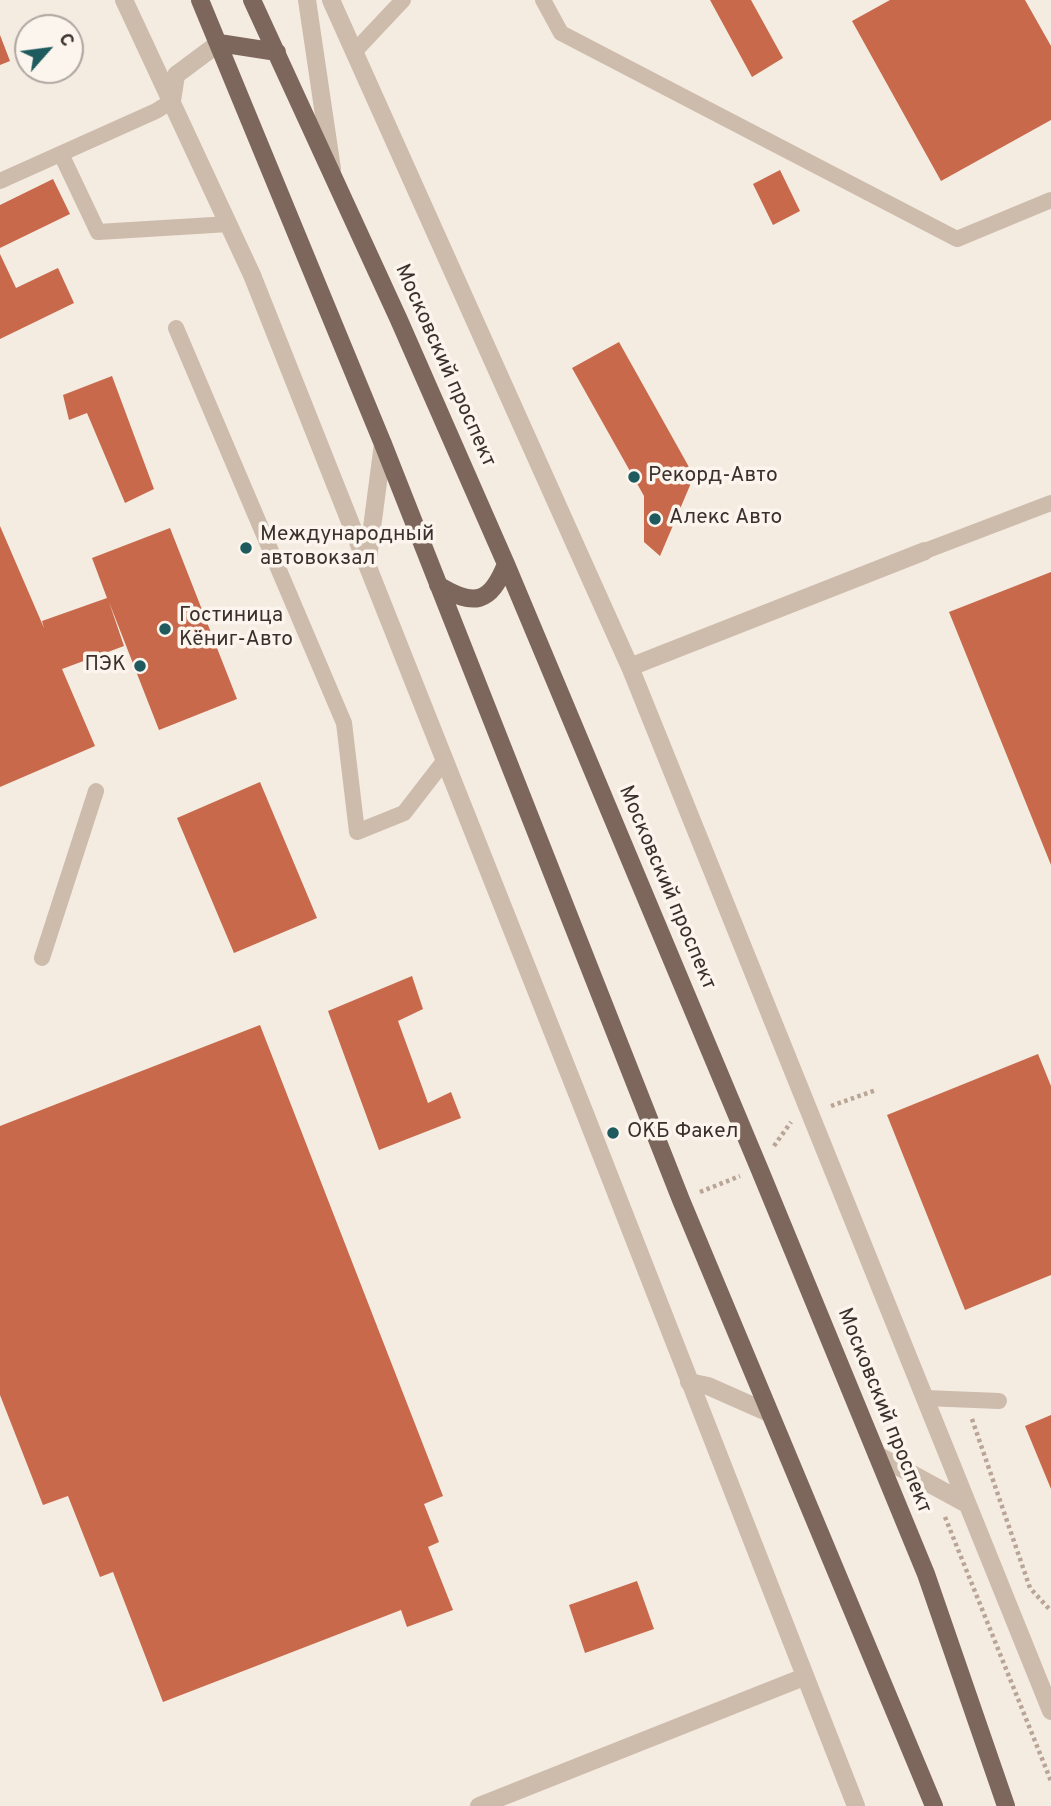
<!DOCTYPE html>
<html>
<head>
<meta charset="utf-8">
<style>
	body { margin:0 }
	#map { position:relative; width:1051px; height:1806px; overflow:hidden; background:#f4ebe1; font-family:Overpass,sans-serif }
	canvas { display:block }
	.north { position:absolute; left:14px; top:14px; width:70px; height:70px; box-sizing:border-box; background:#fbf5ee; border:2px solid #aea6a0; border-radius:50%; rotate:62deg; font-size:19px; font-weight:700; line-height:28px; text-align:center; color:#3b302b }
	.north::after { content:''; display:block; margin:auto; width:24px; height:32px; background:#1f5a5e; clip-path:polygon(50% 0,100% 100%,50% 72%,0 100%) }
</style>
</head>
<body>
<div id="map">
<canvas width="1051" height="1806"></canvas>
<div class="north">С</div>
</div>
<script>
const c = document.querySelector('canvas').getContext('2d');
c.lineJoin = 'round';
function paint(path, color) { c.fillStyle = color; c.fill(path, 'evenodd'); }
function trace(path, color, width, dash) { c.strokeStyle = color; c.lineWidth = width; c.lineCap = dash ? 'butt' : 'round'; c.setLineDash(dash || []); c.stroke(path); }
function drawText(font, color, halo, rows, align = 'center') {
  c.font = font + ' Overpass,sans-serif'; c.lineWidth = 7; c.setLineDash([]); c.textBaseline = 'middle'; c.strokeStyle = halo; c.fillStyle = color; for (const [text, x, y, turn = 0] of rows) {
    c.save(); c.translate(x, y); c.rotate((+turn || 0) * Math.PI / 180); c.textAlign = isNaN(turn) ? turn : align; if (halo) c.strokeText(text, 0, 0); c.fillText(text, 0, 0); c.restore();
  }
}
paint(new Path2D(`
	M710,0H751L783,58L752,77Z
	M890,0H1025L1051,46V120L941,181L852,21Z
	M0,35L10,61L0,65Z
	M780,170L800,211L773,225L753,184Z
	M53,179L70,214L0,248V205Z
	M0,254L16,288L58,268L74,303L0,339Z
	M619,342L694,476L660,556L644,542V496L572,368Z
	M112,376L154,489L125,503L87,413L69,420L63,395Z
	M0,526L44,628L42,621L107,598L92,558L170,528L237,699L159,730L109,602L124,646L62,669L95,746L0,787Z
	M1051,572V865L949,612Z
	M260,782L317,918L234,953L177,818Z
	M412,976L423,1009L398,1021L428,1103L451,1092L461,1118L379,1150L328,1011Z
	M260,1025L443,1496L424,1504L439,1542L428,1547L453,1610L407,1627L401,1610L163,1702L113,1572L100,1577L68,1496L43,1505L0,1395V1126Z
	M1038,1054L1051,1086V1275L965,1310L887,1115Z
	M1051,1415V1489L1025,1426Z
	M637,1581L654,1629L585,1653L569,1605Z`), '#c8694b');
trace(new Path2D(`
	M831,1106L876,1090
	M774,1146L791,1122
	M700,1192L740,1176
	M972,1419L1030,1588L1051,1611
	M945,1517L1051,1781`), '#b9a596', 4.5, [3.5, 3.5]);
trace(new Path2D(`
	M543,0L561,33L957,239L1051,200
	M355,51L403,0
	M61,154L98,232L229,224
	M0,181L156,111L172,101
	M176,328L344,723L357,832L404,813L445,760
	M925,551L1051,503
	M42,958L96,791
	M925,1398L999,1401`), '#cdbbac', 16);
trace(new Path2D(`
	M124,0L252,275L584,1111L856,1806
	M307,0L332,169
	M331,0L630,667L1051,1711
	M172,101L176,75L219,43
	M368,558L383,444
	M630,667L925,551
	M689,1382L708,1386L769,1413
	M877,1455L967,1504
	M479,1806L804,1677`), '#cdbbac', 18);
trace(new Path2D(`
	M200,0L383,444L681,1200L934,1806
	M252,0L399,320L506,564L759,1168L926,1574L1006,1806
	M219,43L277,52
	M438,585C474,607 490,604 506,564`), '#7d675c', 18);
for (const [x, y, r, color] of [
	[634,477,7,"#1f5a5e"],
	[655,519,7,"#1f5a5e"],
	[246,548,7,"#1f5a5e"],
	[165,629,7,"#1f5a5e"],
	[140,666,7,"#1f5a5e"],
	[613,1133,7,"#1f5a5e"]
]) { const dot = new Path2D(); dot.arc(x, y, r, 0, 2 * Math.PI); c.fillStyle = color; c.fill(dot); trace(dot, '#fbf5ee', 2.5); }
drawText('21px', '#3b302b', '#fbf5ee', [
	["Московский проспект",444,366,66],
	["Московский проспект",666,888,67],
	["Московский проспект",883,1411,68]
]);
drawText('21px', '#3b302b', '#fbf5ee', [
	["Рекорд-Авто",648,477],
	["Алекс Авто",669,519],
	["Международный",260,536],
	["автовокзал",260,560],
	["Гостиница",179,617],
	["Кёниг-Авто",179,641],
	["ПЭК",126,666,"right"],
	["ОКБ Факел",627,1133]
], 'left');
</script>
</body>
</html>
